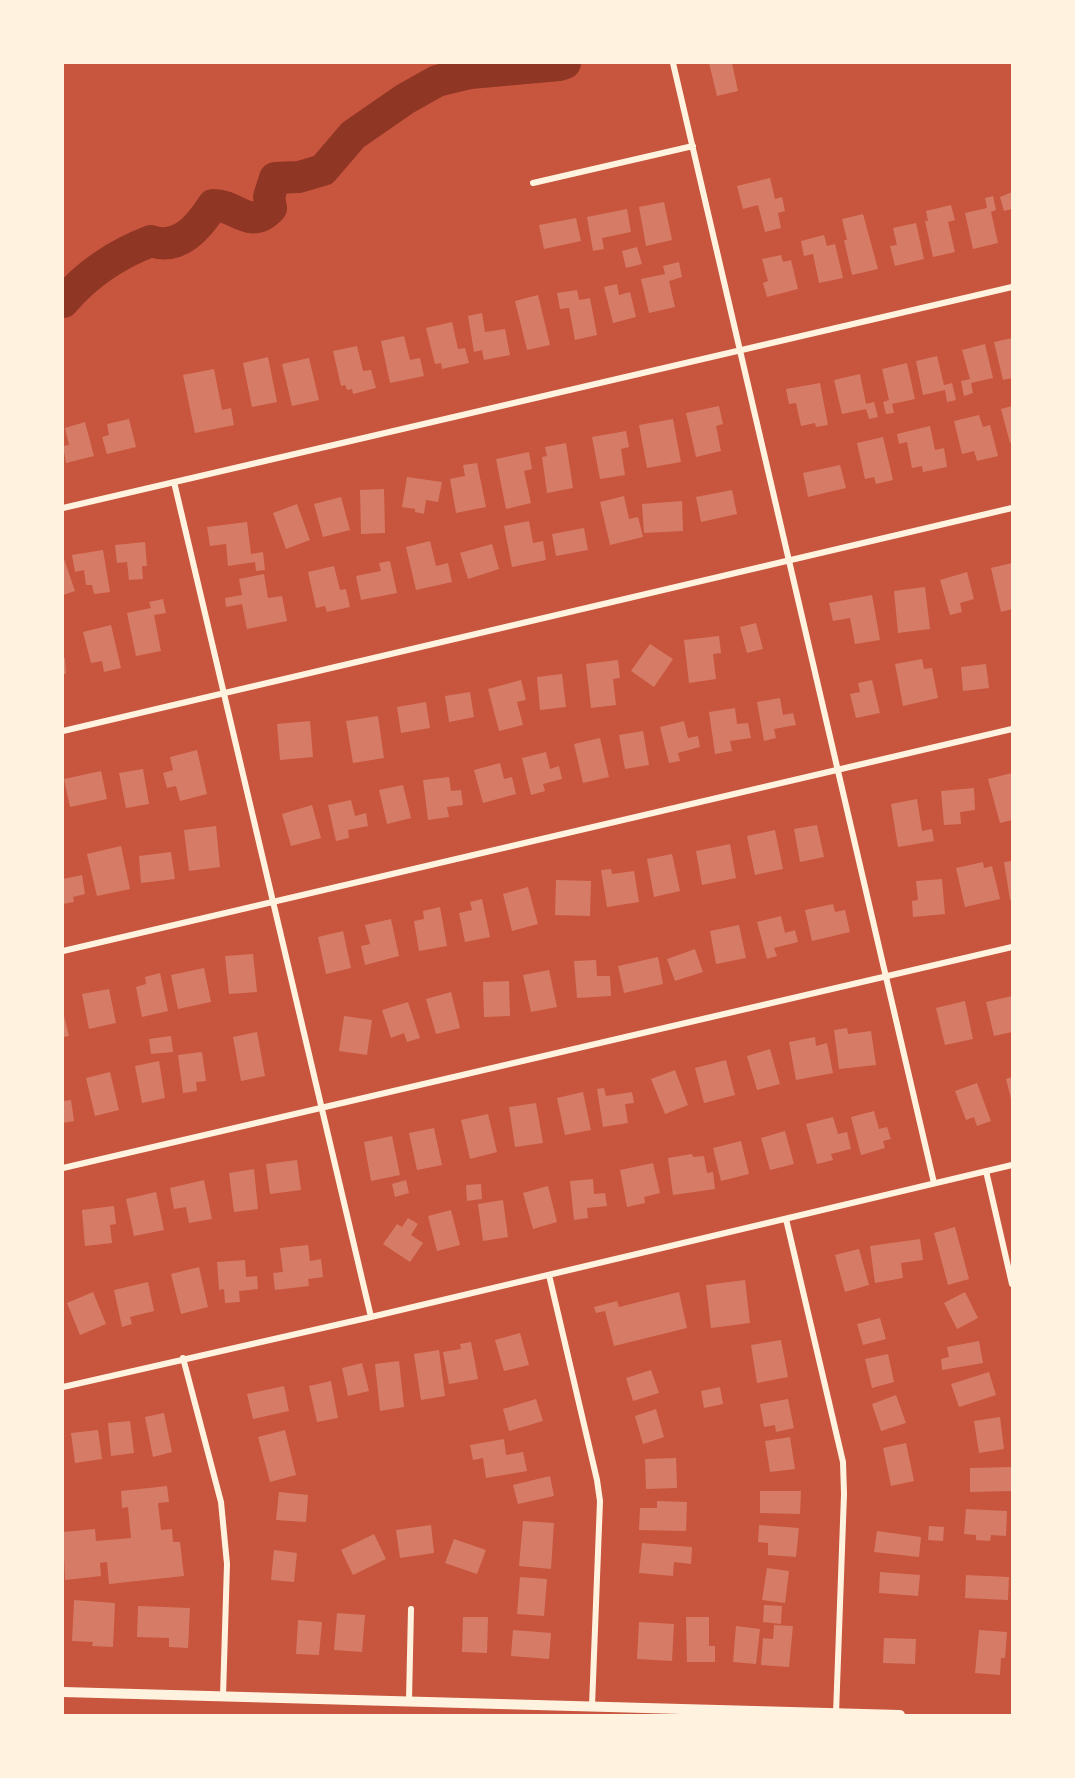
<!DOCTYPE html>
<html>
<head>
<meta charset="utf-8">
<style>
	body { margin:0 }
	#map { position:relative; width:1075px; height:1778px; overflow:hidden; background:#c8553d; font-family:Helvetica,sans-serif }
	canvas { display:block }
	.frame { position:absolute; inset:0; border:64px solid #fff3e0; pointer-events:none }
</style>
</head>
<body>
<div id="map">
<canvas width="1075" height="1778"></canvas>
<div class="frame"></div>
</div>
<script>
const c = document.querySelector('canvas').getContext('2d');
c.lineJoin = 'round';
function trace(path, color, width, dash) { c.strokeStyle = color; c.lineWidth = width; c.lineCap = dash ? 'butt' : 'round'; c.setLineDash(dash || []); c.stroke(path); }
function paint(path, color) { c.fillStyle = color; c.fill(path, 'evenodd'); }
trace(new Path2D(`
	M63,302C86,275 117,254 151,241C179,251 199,227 213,205C237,205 250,231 271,208L269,197L275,178L299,177L323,170L353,135L405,99L437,81L470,73L559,65L565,63`), '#8f3625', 32);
paint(new Path2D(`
	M709,63H732L738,91L717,96Z
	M770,178L775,199L782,197L785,211L778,213L781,228L765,232L758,205L743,209L737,186Z
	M1012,192V209L1004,211L1000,197Z
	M993,196L996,210L991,212L998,243L973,249L965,213L987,208L985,198Z
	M664,202L672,240L646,246L639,207Z
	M951,205L955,220L948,222L955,252L933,257L925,221H928L926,211Z
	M627,209L631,232L602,238L604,249L593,251L587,217Z
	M863,214L878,269L852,275L844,240H847L842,219Z
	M576,218L581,241L544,249L539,225Z
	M916,223L924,259L895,266L890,246L897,245L893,228Z
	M824,235L827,246L835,244L843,278L819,283L813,254L804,256L801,241Z
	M637,247L642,264L626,268L622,251Z
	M781,255L783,262L791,260L798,289L767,297L763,283L768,281L762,259Z
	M679,262L682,277L669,281L675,307L649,313L641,279L665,274L663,266Z
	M617,284L619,295L630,292L636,317L613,323L604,287Z
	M577,290L579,300L590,298L597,335L575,340L569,308L560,309L557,293Z
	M538,295L550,345L527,350L515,301Z
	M482,313L485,332L505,329L510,355L484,360L482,350L474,352L468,316Z
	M452,322L458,349L465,348L469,363L442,369L441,363L435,364L426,328Z
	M404,336L410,360L420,358L424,376L390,383L381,341Z
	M1012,338V378L1003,380L994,342Z
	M985,344L993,378L971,383L973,393L964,396L961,381L970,379L962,350Z
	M357,346L363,371L371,370L376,388L353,394L352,389L347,390L345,385L341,386L333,351Z
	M937,356L944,385L952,383L956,400L947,402L945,390L923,395L916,361Z
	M268,357L277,402L252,407L243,363Z
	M309,358L319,400L292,406L282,364Z
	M907,363L915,399L892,404L894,413L886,414L883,402L889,400L882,369Z
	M214,369L222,410L231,408L234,425L195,433L183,375Z
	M860,374L866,404L874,402L878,417L869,419L866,409L842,414L834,380Z
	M820,383L828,425L816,427L815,423L801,426L796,403L789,404L786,389Z
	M719,406L723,424L716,426L721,451L696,457L686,413Z
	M1012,406V442L1010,443L1001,409Z
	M979,415L983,427L990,425L998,456L977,461L974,451L962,454L954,421Z
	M129,419L136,447L107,454L102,437L109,435L107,424Z
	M673,419L681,462L647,468L639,425Z
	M85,422L94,456L66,463L63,446L69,445L65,428Z
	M930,426L935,450L944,448L947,467L923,472L922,466L912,468L907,442L899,444L897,434Z
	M626,431L629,447L621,449L625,475L600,479L592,437Z
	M883,437L893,480L876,484L874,477L865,479L857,443Z
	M566,443L573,488L547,493L542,457L547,456L545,447Z
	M529,452L532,469L524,471L531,503L506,509L496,459Z
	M477,463L486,507L456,513L450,479L465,476L463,465Z
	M840,465L846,488L808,497L803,473Z
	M407,477L442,482L438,502L426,500L424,514L415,512V509L402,507Z
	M384,489L385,533L361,534L360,490Z
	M732,490L737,514L701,522L696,497Z
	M624,496L629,519L638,517L643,537L610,545L600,502Z
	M341,497L350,530L323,537L314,504Z
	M682,501L683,531L644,533L642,504Z
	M297,504L310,540L286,549L273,513Z
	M529,521L533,543L543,541L546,560L512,567L504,526Z
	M247,522L251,554L263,552L265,570L256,571L255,562L228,566L226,544L210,546L207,527Z
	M584,528L588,550L556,556L552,534Z
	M430,541L436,566L448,563L452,582L416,590L406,547Z
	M145,542L147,566H142L143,579L129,580L127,562L117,563L115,545Z
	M492,544L499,569L468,579L460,553Z
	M103,550L110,592L94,594L92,585H86L84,570L75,572L72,555Z
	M63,556L75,591L63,595Z
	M390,561L397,593L361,600L356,576L381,571L379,563Z
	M1012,563V609L1001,612L991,568Z
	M334,566L340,590L346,589L350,607L327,612L325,606L316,608L308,572Z
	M967,572L974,599L960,603L962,612L950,615L940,580Z
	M264,574L268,598L282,596L287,621L247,629L242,604L226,607L225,598L242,595L239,579Z
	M925,587L930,629L898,633L894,591Z
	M872,595L880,640L855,644L850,618L833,621L829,603Z
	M163,599L166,613L154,615L161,651L136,656L127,613L151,608L149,602Z
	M756,623L763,649L747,653L740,627Z
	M111,625L121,668L104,672L102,661L91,663L83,632Z
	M719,636L721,653L713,654L716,679L689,683L684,640Z
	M650,644L673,659L654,687L631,671Z
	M63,658H65L66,674H63Z
	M922,659L924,669L932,668L938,698L903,706L895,664Z
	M618,660L620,678L613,679L616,705L591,708L586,664Z
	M986,664L989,688L963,691L961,667Z
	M562,674L566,707L540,710L537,677Z
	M521,680L526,700L517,702L523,725L499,731L488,689Z
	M872,680L880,713L856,718L850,694L860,692L858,683Z
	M470,692L474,717L449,722L445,696Z
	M780,698L783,715L793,713L796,725L774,729L776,738L764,741L757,702Z
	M426,702L430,728L401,733L397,707Z
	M735,708L737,724L748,723L751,738L730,741L732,751L715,754L709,712Z
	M378,716L384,758L353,763L346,721Z
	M310,721L313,757L280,760L277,724Z
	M684,721L688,738L698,736L700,747L678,753L680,761L669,763L660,727Z
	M643,731L649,765L625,769L619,735Z
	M600,738L609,777L583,783L574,744Z
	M197,750L207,794L180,801L176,786L167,788L163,773L173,770L170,757Z
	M546,752L550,769L559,766L562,779L543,784L545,791L531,795L522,758Z
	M500,763L504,779L512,777L516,794L483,803L474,770Z
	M143,769L149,804L126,808L119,773Z
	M101,771L107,799L70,807L64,779Z
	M1012,773V820L1000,823L988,779Z
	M449,777L451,791L461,790L463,805L447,807L449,817L428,820L423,780Z
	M403,785L411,818L387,824L379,790Z
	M974,788L975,810L960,812L961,824L944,825L941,791Z
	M917,799L922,831L932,829L934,841L898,847L891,804Z
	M351,800L355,816L366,813L368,826L348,830L349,838L336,841L328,805Z
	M312,805L321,838L291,846L282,814Z
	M817,825L824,857L800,862L794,829Z
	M216,826L220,867L189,871L184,830Z
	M775,830L783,869L755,875L747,836Z
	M730,844L736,878L702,885L696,851Z
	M121,846L130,889L97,896L87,854Z
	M171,852L175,879L141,883L139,856Z
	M672,854L680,891L654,897L647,859Z
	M1012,861V900H1010L1004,862Z
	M983,862L984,868L992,866L1000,899L965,907L956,868Z
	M611,869L612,874L634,871L639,902L607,907L601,870Z
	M82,875L85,894L73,897L74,902L63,904V879Z
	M942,879L945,914L913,917L912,901L918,900L916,881Z
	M556,880L591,881L590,916L555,915Z
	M528,887L538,924L512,931L503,894Z
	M482,899L490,937L465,942L459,913L472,910L470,902Z
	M833,904L835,912L845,910L850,932L812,941L805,910Z
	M440,907L447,946L419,951L414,921L424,919L423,911Z
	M781,916L785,933L795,930L798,942L774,948L777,956L767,959L757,922Z
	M391,919L399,956L365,965L361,946L370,944L365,925Z
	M739,925L746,958L716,964L710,931Z
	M343,931L351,968L326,974L318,937Z
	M695,949L703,972L675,981L667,959Z
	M253,954L257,992L229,994L225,956Z
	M658,957L663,984L624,993L618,966Z
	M596,960L597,976H610L611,996L577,998L574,961Z
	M204,968L211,1002L178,1009L171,975Z
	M549,970L557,1007L531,1012L523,975Z
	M160,973L168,1011L142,1017L136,987L146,984L145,977Z
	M509,981L510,1016L484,1017L483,982Z
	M109,989L116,1023L89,1029L82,994Z
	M451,992L460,1028L436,1034L426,999Z
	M1012,996V1032L994,1036L986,1002Z
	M965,1001L973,1039L945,1045L936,1008Z
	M408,1002L420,1038L407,1042L404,1033L391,1038L382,1010Z
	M63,1012L69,1036L63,1037Z
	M344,1016L372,1020L367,1055L339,1051Z
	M847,1028L848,1034L871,1031L876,1065L839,1069L834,1030Z
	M257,1032L265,1076L241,1081L233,1037Z
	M171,1036L173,1052L151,1054L149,1039Z
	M815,1037L816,1046L827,1043L833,1073L796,1080L789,1042Z
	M770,1049L780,1084L757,1090L747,1056Z
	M202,1052L206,1081L196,1082L197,1091L183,1093L178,1055Z
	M726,1060L735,1095L704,1103L695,1068Z
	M159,1061L165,1098L142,1103L135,1066Z
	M675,1070L688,1105L665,1114L651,1079Z
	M110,1072L119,1110L95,1116L86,1078Z
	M1012,1077V1099H1011L1006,1079Z
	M977,1083L991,1121L977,1126L974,1117L966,1120L955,1091Z
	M604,1088L606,1096L632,1092L634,1103L625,1104L628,1123L603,1127L597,1089Z
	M583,1092L591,1130L565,1135L557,1098Z
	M71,1100L74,1121L63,1123V1101Z
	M536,1103L543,1143L515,1147L509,1107Z
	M874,1111L879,1129L887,1127L891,1139L883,1141L885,1148L861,1155L851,1117Z
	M488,1114L497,1152L470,1159L461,1120Z
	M833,1117L838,1134L847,1132L851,1149L831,1154L833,1160L817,1164L806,1124Z
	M434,1128L442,1165L417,1170L409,1133Z
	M785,1131L794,1164L770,1170L761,1138Z
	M392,1136L400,1175L371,1181L364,1142Z
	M741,1141L749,1174L721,1181L713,1148Z
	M692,1154L693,1157L704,1156L707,1173L713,1172L715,1189L673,1195L668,1158Z
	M297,1160L301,1190L270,1194L266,1164Z
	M653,1163L660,1193L644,1197L645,1203L627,1207L620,1170Z
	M254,1169L258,1209L234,1212L229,1173Z
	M593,1179L594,1194L605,1193L607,1206L587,1208L588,1218L574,1220L570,1181Z
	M204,1180L212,1219L189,1223L186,1207L174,1209L170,1188Z
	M406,1180L409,1193L395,1197L392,1184Z
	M481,1184L482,1199L467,1201L466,1185Z
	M548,1186L557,1222L533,1229L523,1193Z
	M156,1192L164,1230L134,1236L126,1199Z
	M503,1200L508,1237L483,1241L478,1204Z
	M114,1206L116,1224L110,1225L112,1243L85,1246L82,1210Z
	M451,1210L460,1245L437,1251L428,1216Z
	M408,1218L418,1224L411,1235L423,1243L410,1262L383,1244L397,1224L402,1227Z
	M955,1227L969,1279L948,1285L934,1233Z
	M920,1239L923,1260L901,1263L903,1278L875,1283L870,1246Z
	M308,1245L310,1261L321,1259L323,1277L308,1279L309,1286L275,1290L273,1273L283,1272L280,1248Z
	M859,1249L869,1285L845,1292L835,1255Z
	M245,1260L246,1277L257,1276L258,1289L239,1291L240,1302L225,1303L224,1289L219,1290L217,1262Z
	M199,1267L208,1307L181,1314L171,1274Z
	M745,1280L750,1323L711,1328L706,1285Z
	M148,1282L154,1311L130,1317L132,1324L122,1327L114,1290Z
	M93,1292L106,1324L80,1335L67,1303Z
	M679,1292L687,1328L614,1346L605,1311L596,1313L594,1307L617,1301L619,1307Z
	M965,1292L978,1318L957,1329L944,1303Z
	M880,1318L886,1339L863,1345L857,1324Z
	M520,1333L529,1365L504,1371L495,1340Z
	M781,1340L788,1377L757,1383L751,1345Z
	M979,1341L983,1363L942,1370L941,1359L949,1357L947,1347Z
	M471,1342L478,1379L449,1384L443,1352L461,1349L460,1344Z
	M439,1350L445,1396L421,1400L414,1354Z
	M888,1354L894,1382L872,1388L865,1359Z
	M399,1361L404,1407L380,1411L375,1364Z
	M362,1363L369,1391L348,1396L342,1368Z
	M651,1370L659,1393L633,1401L626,1378Z
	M989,1372L996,1395L959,1407L951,1384Z
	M331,1381L338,1418L317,1422L309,1386Z
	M284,1386L289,1411L253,1419L247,1394Z
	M720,1387L723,1404L704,1408L701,1391Z
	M896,1395L906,1423L881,1431L872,1404Z
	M536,1399L543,1421L509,1431L503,1409Z
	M788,1399L794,1428L776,1432L775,1425L764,1427L760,1404Z
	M656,1409L664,1437L643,1444L635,1416Z
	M164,1413L172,1452L153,1457L145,1417Z
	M1000,1417L1004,1449L979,1453L974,1421Z
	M130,1421L134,1453L111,1456L108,1423Z
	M98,1430L102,1459L75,1463L71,1433Z
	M285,1430L296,1475L270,1482L258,1437Z
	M790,1437L795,1469L770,1472L765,1441Z
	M504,1439L506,1455L523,1452L527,1471L486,1478L483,1458L473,1460L470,1445Z
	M906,1443L914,1481L891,1486L883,1448Z
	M676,1458L677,1488L646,1489L645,1459Z
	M1012,1467V1491L970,1492V1468Z
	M550,1476L554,1496L518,1504L513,1485Z
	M167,1486L169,1502L158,1503L161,1530L172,1529L173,1542H180L184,1576L109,1584L107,1562L100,1563L101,1576L65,1580L63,1532L95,1529L96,1541L131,1538L128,1507L122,1508L121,1491Z
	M760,1491H801L800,1514L760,1513Z
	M279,1492L308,1495L306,1522L276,1520Z
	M657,1501L687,1502L686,1531L639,1530L640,1508H657Z
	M966,1509L1007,1511L1006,1536L991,1535L990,1541L976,1540V1535L964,1534Z
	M523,1521L554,1523L551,1569L519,1566Z
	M431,1525L434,1553L400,1558L396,1530Z
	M759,1525L799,1528L796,1557L768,1555V1543L758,1542Z
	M929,1526L944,1527L943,1541L928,1540Z
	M877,1531L921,1537L919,1557L874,1552Z
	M374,1534L386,1559L353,1575L341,1550Z
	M454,1539L486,1550L477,1574L445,1563Z
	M642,1543L692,1547L691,1564L674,1562L673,1576L639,1573Z
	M274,1550L297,1553L294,1582L271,1580Z
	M767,1568L789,1571L785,1603L762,1600Z
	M880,1572L920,1575L918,1596L879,1593Z
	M966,1575L1009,1577L1008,1600L965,1598Z
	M520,1577L547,1579L544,1616L517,1614Z
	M74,1600L115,1603L113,1647L92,1646L93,1642L72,1641Z
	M764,1605L782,1606L781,1624L763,1622Z
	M138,1606L190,1608L188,1648L169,1647V1638L137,1637Z
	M337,1613L365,1615L362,1652L334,1650Z
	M463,1617H488L487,1653L462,1652Z
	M686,1617H709V1646H715V1662H687Z
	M298,1620L322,1622L319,1655L296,1654Z
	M639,1622L674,1624L672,1661L637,1659Z
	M774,1625L793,1626L789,1667L761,1665L763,1638L773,1639Z
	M736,1626L760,1629L756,1664L733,1662Z
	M513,1630L551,1633L549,1659L511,1656Z
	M979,1630L1007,1632L1005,1658H1001L1000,1675L975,1673Z
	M884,1638L916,1639L915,1664L883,1663Z`), '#d67c66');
trace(new Path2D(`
	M673,63L934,1183
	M533,183L693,146
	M174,482L371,1317
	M63,508L1012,287
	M63,731L1012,508
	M63,951L1012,729
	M63,1168L1012,947
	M986,1171L1012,1284
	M786,1219L843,1462L844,1494L836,1714
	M549,1275L597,1480L600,1501L592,1706
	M183,1358L221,1502L227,1564L223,1696
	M63,1387L371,1317L1012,1165
	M409,1700L411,1609`), '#fff3e0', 6);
trace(new Path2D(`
	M63,1692L900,1715`), '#fff3e0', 10);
</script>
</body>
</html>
